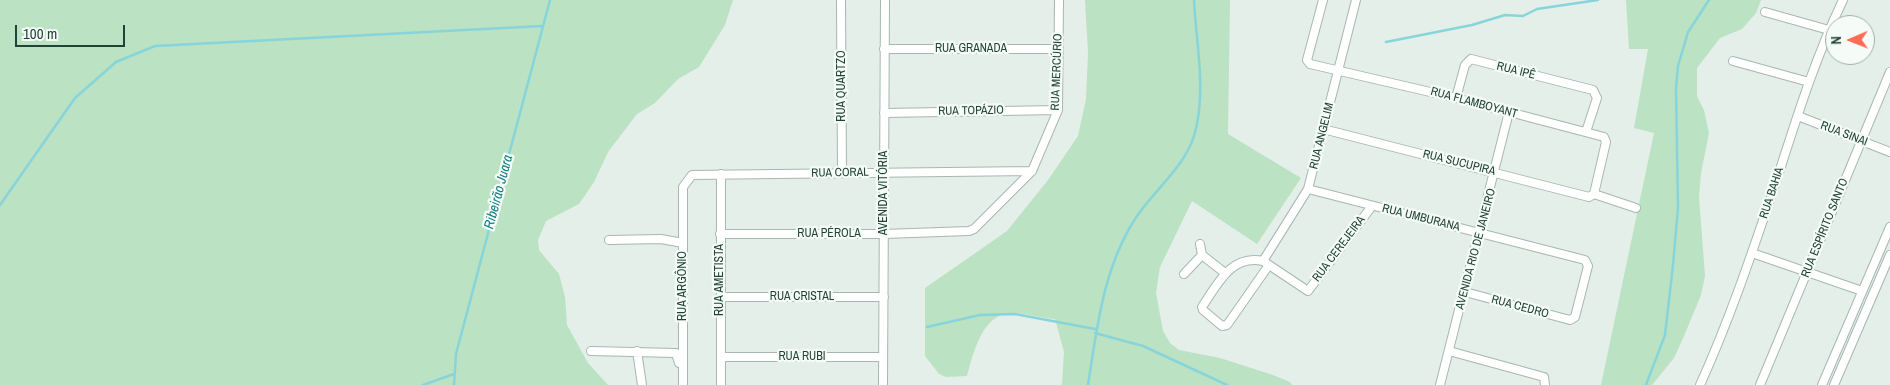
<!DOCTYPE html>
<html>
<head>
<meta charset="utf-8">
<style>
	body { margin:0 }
	#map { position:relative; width:1890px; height:385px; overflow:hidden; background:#e4efe9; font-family:"Archivo Narrow",sans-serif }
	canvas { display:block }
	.north { position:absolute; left:1825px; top:15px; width:50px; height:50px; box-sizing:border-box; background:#f5fbf7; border:1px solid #a0b1aa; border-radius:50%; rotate:269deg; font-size:14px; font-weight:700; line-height:20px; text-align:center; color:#214337 }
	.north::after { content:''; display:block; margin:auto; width:18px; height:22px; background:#ff6c52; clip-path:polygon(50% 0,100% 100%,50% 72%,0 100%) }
	.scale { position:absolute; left:15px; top:25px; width:110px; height:22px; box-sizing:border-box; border:2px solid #214337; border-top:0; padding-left:6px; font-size:15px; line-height:18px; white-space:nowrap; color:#214337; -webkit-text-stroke:4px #f5fbf7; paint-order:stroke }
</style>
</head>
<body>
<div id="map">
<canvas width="1890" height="385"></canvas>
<div class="north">N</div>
<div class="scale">100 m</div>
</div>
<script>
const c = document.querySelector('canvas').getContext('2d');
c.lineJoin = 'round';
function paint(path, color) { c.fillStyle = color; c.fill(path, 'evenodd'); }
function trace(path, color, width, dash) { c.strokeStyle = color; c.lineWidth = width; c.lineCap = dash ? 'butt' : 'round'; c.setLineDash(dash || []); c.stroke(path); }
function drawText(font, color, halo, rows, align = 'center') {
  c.font = font + ' "Archivo Narrow",sans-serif'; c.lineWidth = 4.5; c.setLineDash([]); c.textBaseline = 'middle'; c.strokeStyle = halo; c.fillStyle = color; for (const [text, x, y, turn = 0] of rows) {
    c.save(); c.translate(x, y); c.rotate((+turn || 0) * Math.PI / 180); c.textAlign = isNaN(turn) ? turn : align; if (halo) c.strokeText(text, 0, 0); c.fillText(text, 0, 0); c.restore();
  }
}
paint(new Path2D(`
	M0,0H733L725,25L699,67L678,79L655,103L637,114L608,152L594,182L579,204L546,221L538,240L539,250L559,274L565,297L567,325L588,363L608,385H0Z
	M1085,0H1230L1228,134L1301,178L1257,244L1192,201L1160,267L1156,293L1163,331L1170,343L1179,350L1220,358L1273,375L1290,382L1292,385H1062L1064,352L1055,319C1041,318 1027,313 1012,313C982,313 973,354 967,376L946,377L939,374L925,356V288L1007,231L1048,180L1078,136L1086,99L1088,53Z
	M1626,0H1761L1756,13L1742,29L1720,38L1697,68V96L1704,110L1709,133L1701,173L1699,197L1705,276L1701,295L1684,336L1674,358L1652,385H1601L1654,133L1634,128L1648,49H1629Z`), '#bbe2c2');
trace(new Path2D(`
	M1386,42L1472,25L1505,15L1523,16L1537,9L1598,0
	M0,205L75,98L116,62L155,46L542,26
	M927,327L980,315L1015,314L1095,329
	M1095,333L1143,346L1227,385
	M423,385L454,374
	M454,385L456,354L550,0
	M1088,385C1097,328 1103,269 1135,219C1153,191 1184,168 1194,136C1207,93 1196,43 1194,0
	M1646,385L1665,335L1673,265L1678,208L1676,88L1678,66L1688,32L1709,0`), '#87d5da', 2.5);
const minor = new Path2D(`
	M841,0L842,173
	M1323,0L1307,60L1310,64L1456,98L1604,137L1606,142L1594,194
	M1765,12L1829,30
	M884,49H1058
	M1733,61L1809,82
	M1456,98L1465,65L1471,59L1593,90L1597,98L1586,132
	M884,113L1058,110
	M1798,116L1890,152
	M1323,129L1589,197L1594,194
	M721,174V385
	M1308,189L1585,260L1588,266L1575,317L1570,320L1465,292
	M1594,194L1636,208
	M720,234H884L969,231L974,229L1032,171L1058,110L1059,0
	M609,240L661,239L683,243
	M1752,253L1862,291
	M1202,255L1225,273
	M1263,261L1308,189L1356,0
	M1269,265L1227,325L1222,326L1203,310L1202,307C1217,285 1231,254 1263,261L1308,291L1372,206
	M1184,274L1202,255L1200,244
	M720,297H884
	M591,351L676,353L679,363
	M637,351L642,385
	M1449,351L1544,377L1545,385
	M721,357H883
	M683,385V187L692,175L1032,171
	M883,385L885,0
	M1440,385L1509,112
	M1700,385C1730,319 1753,250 1776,182C1796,120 1815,58 1843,0
	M1760,385L1890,72
	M1822,385L1890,227
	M1834,385L1890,255`);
trace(minor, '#a6b8b0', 10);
trace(minor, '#fff', 8);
drawText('12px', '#214337', '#f5fbf7', [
	["RUA GRANADA",971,49],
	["RUA IPÊ",1516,71,14],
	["RUA MERCÚRIO",1057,72,-88],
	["RUA QUARTZO",842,86,-90],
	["RUA FLAMBOYANT",1474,103,15],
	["RUA TOPÁZIO",971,111,-1],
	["RUA SINAI",1844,134,21],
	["RUA ANGELIM",1322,136,-76],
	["RUA SUCUPIRA",1459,163,14],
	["RUA CORAL",840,173,-1],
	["AVENIDA VITÓRIA",884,193,-90],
	["RUA BAHIA",1772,193,-72],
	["RUA UMBURANA",1421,218,14],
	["RUA ESPÍRITO SANTO",1825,228,-68],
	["RUA PÉROLA",829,234],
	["RUA CEREJEIRA",1339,249,-53],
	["AVENIDA RIO DE JANEIRO",1476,249,-75],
	["RUA AMETISTA",720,280,-90],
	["RUA ARGÔNIO",683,286,-90],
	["RUA CRISTAL",802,297],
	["RUA CEDRO",1520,307,15],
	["RUA RUBI",802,357]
]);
drawText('italic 14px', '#137f87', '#f5fbf7', [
	["Ribeirão Juara",499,192,-75]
]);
</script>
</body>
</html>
